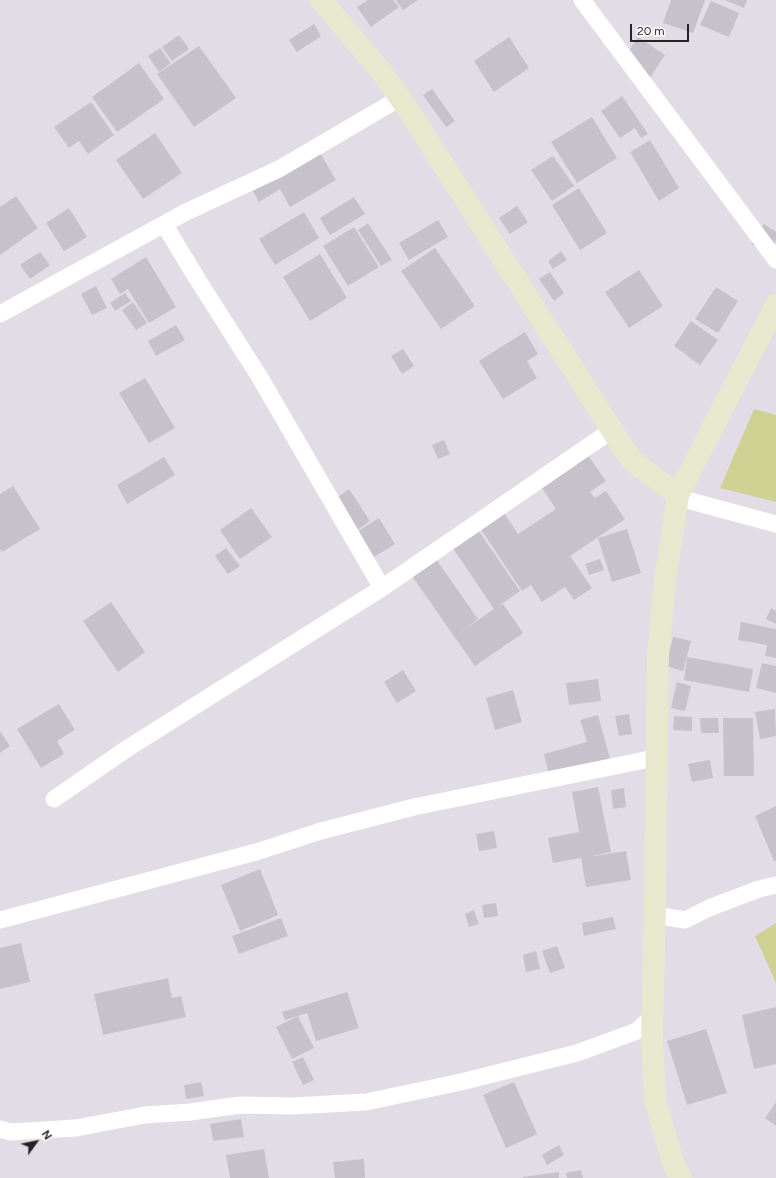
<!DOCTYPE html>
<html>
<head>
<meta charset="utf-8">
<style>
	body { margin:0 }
	#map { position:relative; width:776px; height:1178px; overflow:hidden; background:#e2dce6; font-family:Figtree,sans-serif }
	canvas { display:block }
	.north { position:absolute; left:16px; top:1122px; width:40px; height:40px; -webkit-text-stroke:3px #fff; paint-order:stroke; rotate:57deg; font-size:11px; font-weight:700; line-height:16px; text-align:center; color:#262327 }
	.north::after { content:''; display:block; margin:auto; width:14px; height:18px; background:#262327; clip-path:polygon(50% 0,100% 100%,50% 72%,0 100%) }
	.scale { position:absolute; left:630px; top:24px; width:59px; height:18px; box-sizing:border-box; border:2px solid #262327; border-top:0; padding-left:5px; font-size:12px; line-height:14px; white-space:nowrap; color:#262327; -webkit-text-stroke:3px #fff; paint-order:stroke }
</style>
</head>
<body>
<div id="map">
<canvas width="776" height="1178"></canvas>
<div class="north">N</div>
<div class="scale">20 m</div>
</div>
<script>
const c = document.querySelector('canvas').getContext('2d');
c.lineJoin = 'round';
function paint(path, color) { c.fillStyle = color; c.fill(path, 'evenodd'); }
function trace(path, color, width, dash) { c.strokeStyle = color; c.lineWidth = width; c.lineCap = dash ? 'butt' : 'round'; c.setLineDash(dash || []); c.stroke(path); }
paint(new Path2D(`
	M754,409L776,415V502L720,488Z
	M776,923V983L755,936Z`), '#cfd193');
paint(new Path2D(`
	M368,0H393L399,7L371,27L357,7Z
	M396,0H418L403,10Z
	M671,0H705L693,33L663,23Z
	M725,0H747L744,8Z
	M711,1L739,13L729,37L700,25Z
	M314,24L321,36L297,52L289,40Z
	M179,35L189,49L172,61L162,47Z
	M509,37L529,68L494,92L474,61Z
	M638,37L665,55L647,82L620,64Z
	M199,46L236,98L194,127L157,74Z
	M160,48L171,63L159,72L148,56Z
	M139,63L164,99L117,132L92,97Z
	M432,89L455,121L446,127L423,95Z
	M622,96L648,134L641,138L635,128L620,138L601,111Z
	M91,102L114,135L88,154L79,141L69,148L54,127Z
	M592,117L617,158L577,183L551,142Z
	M155,133L182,173L143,199L116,160Z
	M650,140L679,188L659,201L630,152Z
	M319,151L336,180L290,207L280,189L259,202L253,191Z
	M553,156L574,186L552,201L531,170Z
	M579,188L607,233L580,250L552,205Z
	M16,196L38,228L0,255V207Z
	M354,197L365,214L330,235L320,218Z
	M517,206L528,222L510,234L499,218Z
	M69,208L87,237L64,251L46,223Z
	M304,212L319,238L275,265L259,239Z
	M438,220L448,237L409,260L399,243Z
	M368,223L392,260L381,266L358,230Z
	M764,224L776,232V240L767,254L751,244Z
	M354,227L379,267L348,286L323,246Z
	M435,248L475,306L441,329L401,271Z
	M561,251L567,260L553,269L548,261Z
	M40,252L50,265L30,279L20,265Z
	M320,254L347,298L310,321L283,277Z
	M146,257L176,307L149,323L128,289L120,294L111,279Z
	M639,270L663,306L629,328L605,292Z
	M550,272L564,293L554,301L539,279Z
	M96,286L107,308L92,315L81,294Z
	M716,287L738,301L718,333L695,319Z
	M125,293L131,301L115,311L110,303Z
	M133,302L147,323L136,330L122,310Z
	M691,321L718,340L700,365L674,346Z
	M176,325L185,340L156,356L148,341Z
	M525,332L538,354L527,361L537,378L503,399L479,361Z
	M403,349L414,366L402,374L391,356Z
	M145,378L175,428L149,443L119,393Z
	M444,440L450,454L438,459L432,445Z
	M585,451L606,481L590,492L595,498L606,491L625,519L570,556L592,588L574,600L565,587L542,602L531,585L522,591L476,522L500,507L518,534L556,509L538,482Z
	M164,457L175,475L127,504L117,485Z
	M13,486L40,529L2,552L0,549V494Z
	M349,489L370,521L353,533L332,501Z
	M251,508L272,537L240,559L220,530Z
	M379,518L395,544L374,557L358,531Z
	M474,524L520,591L497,607L503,604L523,633L475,666L407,569L431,552L478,619L458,634L494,609L448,541Z
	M627,529L641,573L612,582L598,538Z
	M226,548L240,566L228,574L215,556Z
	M600,559L604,570L589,575L585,564Z
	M111,602L145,652L118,672L83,621Z
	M771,608L776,611V624L766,619Z
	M741,622L776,629V658L765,656L767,645L738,640Z
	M673,637L691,641L683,671L666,666Z
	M687,657L753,669L749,692L684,680Z
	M762,663L776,666V693L756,688Z
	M403,670L416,691L397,703L384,682Z
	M598,679L601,701L569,705L566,683Z
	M677,682L691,686L685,711L671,708Z
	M513,690L522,722L495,730L486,698Z
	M59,704L75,730L57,741L64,754L41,768L17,729Z
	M775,709L776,736L760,739L755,712Z
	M629,714L632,734L619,736L615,716Z
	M598,715L610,759L549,775L544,754L587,742L580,720Z
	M674,716L692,717V731L673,730Z
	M700,718H718L719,733H701Z
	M723,718H753L754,776H724Z
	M0,731L10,746L0,753Z
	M710,760L713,778L692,782L688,764Z
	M598,787L611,852L588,857L626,851L631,880L586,887L581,858L553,863L548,838L579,832L572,792Z
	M624,788L626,807L613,809L611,790Z
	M776,806V861H774L755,816Z
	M494,831L497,848L479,851L476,834Z
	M260,869L278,915L240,931L221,885Z
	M496,903L498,916L484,918L482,905Z
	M474,910L479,924L469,927L465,914Z
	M613,917L616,929L584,936L582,923Z
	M281,918L288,936L239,954L232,936Z
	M21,943L30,982L0,989V948Z
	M557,946L565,968L550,973L542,951Z
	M536,951L540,969L526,972L523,955Z
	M168,978L172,998L181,996L186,1017L103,1035L94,994Z
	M347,992L359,1028L316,1041L307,1013L285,1020L282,1012Z
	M776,1007V1064L754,1069L742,1015Z
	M298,1016L314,1048L292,1059L276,1027Z
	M706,1029L727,1093L687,1105L667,1041Z
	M303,1057L314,1080L303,1085L292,1062Z
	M201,1082L204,1096L186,1099L184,1085Z
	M514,1082L537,1134L506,1148L483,1095Z
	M776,1102V1126L765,1118Z
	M241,1119L244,1137L213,1141L210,1124Z
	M559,1145L564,1155L547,1165L542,1155Z
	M264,1149L269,1178H230L226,1155Z
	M364,1159L365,1178H335L333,1162Z
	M581,1170L583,1178H567L566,1173Z
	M559,1172V1178H523V1177Z`), '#c7c1cb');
trace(new Path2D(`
	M582,0L776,260
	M164,224L196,277L259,376L382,588
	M0,314L186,212L279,169L400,98
	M678,495L683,499L776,524
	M54,799L128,748L382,588L612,430
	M655,915L685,920L709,908L759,889L776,885
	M0,920L256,852L321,831L414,807L655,758
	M0,1129L11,1132L76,1128L145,1115L190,1112L240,1105L292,1106L366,1102L461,1082L577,1053L637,1031L652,1017`), '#fff', 17);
trace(new Path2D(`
	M321,0L384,75L411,114L631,460L678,495
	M681,1178L673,1163L655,1100L652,1039L655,897L658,655L665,581L678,495L776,305`), '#e8e8ce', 22);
</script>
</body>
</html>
